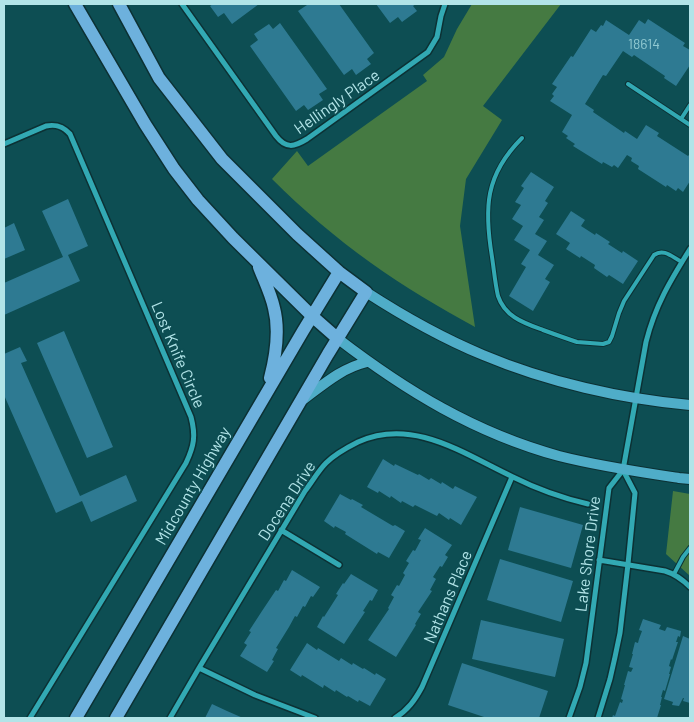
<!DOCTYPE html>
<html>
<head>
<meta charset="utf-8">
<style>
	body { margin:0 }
	#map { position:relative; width:694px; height:722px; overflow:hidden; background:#0d4e53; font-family:Barlow,sans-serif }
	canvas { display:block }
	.frame { position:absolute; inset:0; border:5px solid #b2e4e8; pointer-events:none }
</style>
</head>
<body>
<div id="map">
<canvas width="694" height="722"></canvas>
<div class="frame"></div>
</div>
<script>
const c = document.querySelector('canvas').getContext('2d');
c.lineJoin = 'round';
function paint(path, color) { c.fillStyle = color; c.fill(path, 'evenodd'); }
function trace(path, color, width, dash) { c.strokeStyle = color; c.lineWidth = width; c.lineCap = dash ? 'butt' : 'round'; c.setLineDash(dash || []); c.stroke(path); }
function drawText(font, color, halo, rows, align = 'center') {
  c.font = font + ' Barlow,sans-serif'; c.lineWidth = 4; c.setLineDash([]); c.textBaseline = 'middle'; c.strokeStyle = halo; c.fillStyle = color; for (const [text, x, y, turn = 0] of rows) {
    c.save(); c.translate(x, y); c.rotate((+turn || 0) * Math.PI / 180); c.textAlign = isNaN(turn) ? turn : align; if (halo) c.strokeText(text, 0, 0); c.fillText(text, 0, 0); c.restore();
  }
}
paint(new Path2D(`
	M472,4H561L483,106L502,120L466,179L460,226L475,327C439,307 404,287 371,263C336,238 303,210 272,179L297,151L308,166L427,81L423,75L444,57L457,29Z
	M673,491L690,494V576L666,554Z`), '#457a42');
paint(new Path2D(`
	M213,4H259L232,24L224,13L218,17L210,6Z
	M306,4H339L374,53L367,59L371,64L356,75L352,69L344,75L298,11L307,5Z
	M376,4H416L413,6L417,11L402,22L398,17L390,23Z
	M648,19L685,43L683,46L690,50V65L676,86L664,78L665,76L634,55L632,57L623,51L606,76L603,75L585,104L594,110L593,112L624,133L625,131L637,139L646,125L659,133L657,136L688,156L690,154V181L683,192L678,188L676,191L667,185L666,187L638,169L639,166L631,161L632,158L627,155L618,168L614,165L612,167L603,162L602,164L573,146L575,144L566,138L568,136L562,132L572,115L550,101L554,96L552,94L557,87L552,84L571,56L573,57L591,29L596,32L601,25L603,26L606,20L629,35L639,20L645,24Z
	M280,23L327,89L319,94L323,100L308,110L304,105L296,111L250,46L258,40L254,34L269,24L273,29Z
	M531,172L554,187L545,201L548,203L539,217L544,220L535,234L547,241L538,255L554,265L545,279L550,282L533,311L509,296L526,267L521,264L530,250L514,240L523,226L512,219L521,205L515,202L524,188L521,186Z
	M68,199L88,246L68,255L80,281L4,315V283L63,257L42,211Z
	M571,211L585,220L581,226L595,235L596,233L610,242L608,244L622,253L623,251L638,261L623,284L609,275L607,277L594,268L595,265L581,256L580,258L566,249L570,243L556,234Z
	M14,223L25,250L4,259V228Z
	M64,331L113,447L87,458L37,343Z
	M20,347L27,361L21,363L80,496L126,475L137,501L91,522L82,501L56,513L4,395V354Z
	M383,459L394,466L395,464L418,475L419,474L429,480L431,478L441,484L442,482L453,489L455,486L477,497L461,525L450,518L449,520L439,513L437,516L415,505L413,507L402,501L401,503L391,496L390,498L379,491L378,493L367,487Z
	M340,494L351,500L352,499L363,505L361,507L393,526L395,525L405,531L389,558L378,552L377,554L345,534L346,532L335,526L334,528L324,521Z
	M520,507L583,525L571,568L508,550Z
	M425,528L452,545L445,555L448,557L442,567L440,566L433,577L436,579L430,590L432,591L418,612L421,614L415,624L416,625L396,657L368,640L389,609L388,608L394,597L391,595L397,585L399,586L405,575L403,573L409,563L406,561L413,550L415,551L421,540L418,539Z
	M500,559L573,581L561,622L487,600Z
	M292,570L320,587L313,597L311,596L305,607L303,606L297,617L295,616L289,627L276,648L278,649L272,660L274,661L267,672L240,656L247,645L244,643L251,632L249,631L262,611L276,590L278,591L284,580L286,581Z
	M351,574L378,590L372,601L370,600L363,611L365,612L344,644L317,627L323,616L324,617L338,595L336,594L343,583L344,584Z
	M643,619L661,625L659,629L665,631L667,627L681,631L680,637L678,636L676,642H678L672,660L671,659L669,666L671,667L669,674H670L665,691L663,690L661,697H662L660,705H661L657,718H612L613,715L615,716L620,702L622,703L623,700L621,699L625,685H624L628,671L631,672L633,668L629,667L633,654H632L635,642L638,643L639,639L642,631L639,630Z
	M481,620L564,639L555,677L472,659Z
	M683,636L690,639V675L689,680L690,681V703L683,701L684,698H683L679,706L672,705L673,702L664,699Z
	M307,643L317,650L318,648L339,661L341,658L352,665L353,663L363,669L364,668L375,675L376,673L386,679L370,706L359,700L358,702L348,696L347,697L336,690L335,692L324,685L323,688L302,675L301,677L290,670Z
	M462,663L548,691L539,718H487L448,705Z
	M212,704L227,711L243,718H205Z`), '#2e7a92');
const lane = new Path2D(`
	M628,84L690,125
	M681,119L690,105
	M522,138C485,175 484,208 492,257C494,270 495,283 498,296C505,317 524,323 543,330C554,334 565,338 577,342L603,344L609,342L612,336L619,313L624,301L654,255C664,248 672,257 682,262
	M674,574L683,557L690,548`);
const street = new Path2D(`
	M182,4L276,136C286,149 294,147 307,139L428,52L437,37L441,16L445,4
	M4,144L46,126C56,124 63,126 70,134L191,417C196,436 194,446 186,463L30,718
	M281,530L339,565
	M599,560L665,571C675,574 683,580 690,587
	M199,668L255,695L315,718
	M170,718L199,668L305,491C312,482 318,471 326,463C335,454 346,448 358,442C413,417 464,454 513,477C537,489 562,498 588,504
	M395,718C408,710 415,700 422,687L512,477
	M569,718L580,687L586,663L609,488L623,470L646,342C655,306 670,281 690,249
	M598,718L610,679L615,657L620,633L628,564L635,493L623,470`);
const secondary = new Path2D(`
	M366,292C403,316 442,338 483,355C547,382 622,399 690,405
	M337,338C406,391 475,433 559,456C598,466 639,472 679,478L690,479
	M304,399C324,384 342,368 367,362`);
const primary = new Path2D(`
	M75,4L145,124L174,169L198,200L233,238L312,316L337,338
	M259,267C264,280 271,294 274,308C280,331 276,355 270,378
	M76,718L303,331L339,272
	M116,718L328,354L366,292L339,272L297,234L222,159L159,78L119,4`);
trace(lane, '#0c3134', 6);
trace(street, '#0c3134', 8);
trace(secondary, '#0c3134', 12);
trace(primary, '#0c3134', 15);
trace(lane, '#32a9b3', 4);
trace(street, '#32a9b3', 5);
trace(secondary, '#4fadc8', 10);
trace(primary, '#6db1dd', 12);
drawText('14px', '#91cad2', null, [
	["18614",644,44]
]);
drawText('16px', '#b2e4e8', '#0d4e53', [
	["Hellingly Place",337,102,-35],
	["Lost Knife Circle",178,355,67],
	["Midcounty Highway",193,486,-60],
	["Docena Drive",287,501,-57],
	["Lake Shore Drive",588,554,-83],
	["Nathans Place",448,597,-67]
]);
</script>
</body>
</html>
